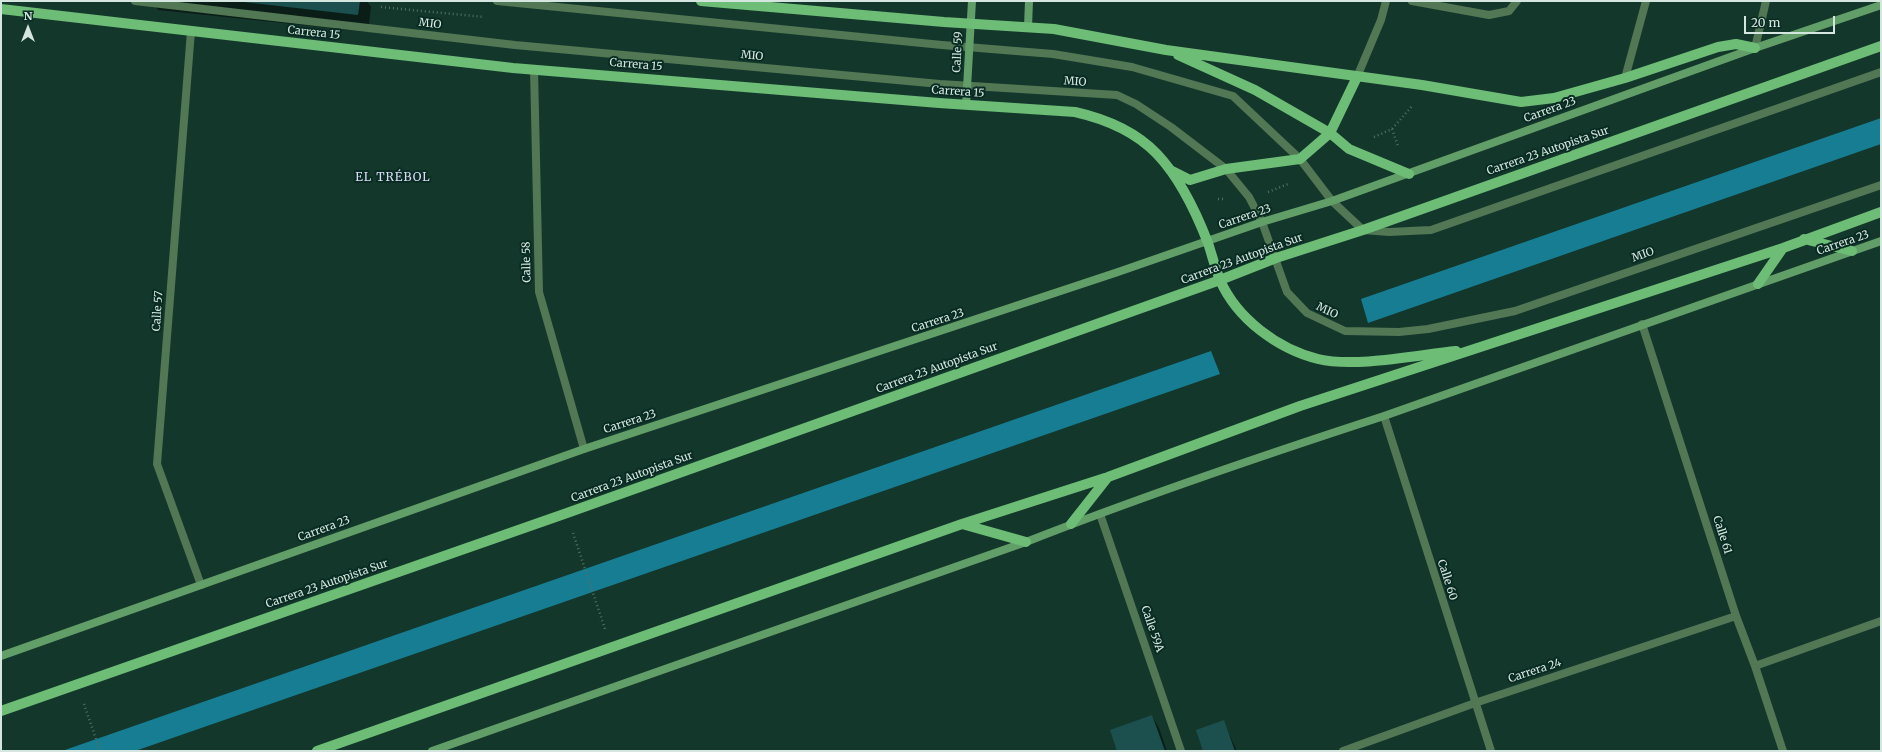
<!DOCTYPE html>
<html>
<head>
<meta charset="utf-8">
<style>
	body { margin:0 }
	#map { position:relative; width:1882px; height:752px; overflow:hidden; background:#14372c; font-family:Merriweather,serif }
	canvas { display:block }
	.frame { position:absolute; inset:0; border:2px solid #d4e6df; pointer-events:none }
	.north { position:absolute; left:8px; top:8px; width:40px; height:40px; -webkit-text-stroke:3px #092c22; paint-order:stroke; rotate:0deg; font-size:11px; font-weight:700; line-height:16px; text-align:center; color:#d4e6df }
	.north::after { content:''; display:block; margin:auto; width:14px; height:18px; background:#d4e6df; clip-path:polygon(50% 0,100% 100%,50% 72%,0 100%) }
	.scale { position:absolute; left:1744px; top:16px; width:91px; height:18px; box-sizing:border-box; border:2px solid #d4e6df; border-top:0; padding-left:5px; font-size:12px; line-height:14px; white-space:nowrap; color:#d4e6df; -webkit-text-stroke:3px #092c22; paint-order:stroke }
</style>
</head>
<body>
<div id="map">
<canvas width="1882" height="752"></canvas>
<div class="frame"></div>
<div class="north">N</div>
<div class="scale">20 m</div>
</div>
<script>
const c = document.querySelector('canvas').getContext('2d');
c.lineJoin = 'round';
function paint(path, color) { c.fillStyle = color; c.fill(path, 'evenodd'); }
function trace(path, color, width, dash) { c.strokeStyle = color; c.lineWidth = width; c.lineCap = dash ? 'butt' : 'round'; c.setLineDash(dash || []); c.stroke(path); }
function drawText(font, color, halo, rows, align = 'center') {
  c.font = font + ' Merriweather,serif'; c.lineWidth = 4; c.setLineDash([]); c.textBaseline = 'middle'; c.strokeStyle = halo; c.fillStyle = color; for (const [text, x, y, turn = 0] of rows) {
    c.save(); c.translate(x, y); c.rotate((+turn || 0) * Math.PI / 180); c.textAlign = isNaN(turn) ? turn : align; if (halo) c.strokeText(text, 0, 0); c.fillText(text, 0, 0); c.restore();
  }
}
paint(new Path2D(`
	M1881,118V144L1368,323L1361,299Z
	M1211,351L1220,374L135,751H62Z`), '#167d93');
paint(new Path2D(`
	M153,1H367L371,7L368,32L158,10Z
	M1152,716L1159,728L1167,751H1118Z
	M1223,721L1237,751H1204Z`), '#0007');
paint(new Path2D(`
	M235,1H360L358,15Z
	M1152,715L1165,751H1117L1110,730Z
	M1224,720L1235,751H1203L1196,730Z`), '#1b504e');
trace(new Path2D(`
	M381,7L484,17
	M1392,129L1398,146
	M1374,137L1392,129L1413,105
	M1268,192L1288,184
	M1218,199H1225
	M573,533L605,629
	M84,704L100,751`), '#537066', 2.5, [1, 3]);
trace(new Path2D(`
	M135,1L515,45L940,84L1117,95L1136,104L1171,127L1226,169L1249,197L1262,222L1287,292L1307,313L1345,331L1399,332L1428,329L1515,311L1881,185
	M497,1L942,45L1053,54L1132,67L1233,96L1300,159L1332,201L1363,230L1389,232L1431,230L1881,72
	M1412,1L1489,15L1509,11L1517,1
	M1357,77L1381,20L1386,1
	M1625,78L1646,1`), '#517754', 8);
trace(new Path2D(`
	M191,31L157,464L201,585
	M1755,48L1766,1
	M534,69L539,292L584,449
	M1642,324L1736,616L1755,666L1783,751
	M1384,416L1491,751
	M1100,514L1181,751
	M1755,666L1881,621
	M1343,751L1475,703L1736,616`), '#517754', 8);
trace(new Path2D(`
	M1028,27L1029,1
	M966,105L972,1
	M1,656L584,449L1118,272L1262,222L1332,201L1755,48L1881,5
	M432,751L1026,542C1143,496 1264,455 1384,416L1881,241`), '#619e68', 8);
trace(new Path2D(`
	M701,1L944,22L1054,29L1166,50L1422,85L1521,102L1554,98L1625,78L1718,47L1736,44L1755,48
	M1,9L513,68L939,103L1075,112C1106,119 1135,131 1157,154C1180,178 1196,212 1208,243C1212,255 1215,268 1220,280C1237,319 1278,349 1318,359C1355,368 1417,355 1456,351
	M1178,55L1255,90L1330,133L1349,149L1409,174
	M1170,170L1190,180L1226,169L1300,159L1330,133L1357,77
	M1804,239L1852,251
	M1758,284L1783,248
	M962,524L1026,542
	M1071,524L1108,477
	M1,711L567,513L1220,280L1276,258L1363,230L1881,46
	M317,751L962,524L1108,477L1300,406L1783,248L1881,212`), '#6dbd76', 10);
drawText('11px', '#d4e6df', '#092c22', [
	["MIO",430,24,7],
	["Carrera 15",314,33,6],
	["Calle 59",958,52,-87],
	["MIO",752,56,5],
	["Carrera 15",636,65,5],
	["MIO",1075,82,4],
	["Carrera 15",958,92,4],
	["Carrera 23",1550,110,-20],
	["Carrera 23 Autopista Sur",1548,151,-19],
	["Carrera 23",1245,217,-19],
	["Carrera 23",1843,243,-19],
	["MIO",1643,255,-19],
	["Carrera 23 Autopista Sur",1242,259,-20],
	["Calle 58",527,262,-91],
	["Calle 57",158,311,-86],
	["MIO",1327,311,25],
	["Carrera 23",938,321,-18],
	["Carrera 23 Autopista Sur",937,368,-20],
	["Carrera 23",630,422,-18],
	["Carrera 23 Autopista Sur",632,477,-20],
	["Carrera 23",324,529,-20],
	["Calle 61",1722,535,72],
	["Calle 60",1447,580,72],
	["Carrera 23 Autopista Sur",327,584,-19],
	["Calle 59A",1152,629,71],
	["Carrera 24",1535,671,-18]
]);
c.letterSpacing = '1px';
drawText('12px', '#d8d8f5', '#092c22', [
	["EL TRÉBOL",393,178]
]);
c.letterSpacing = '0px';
</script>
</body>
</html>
